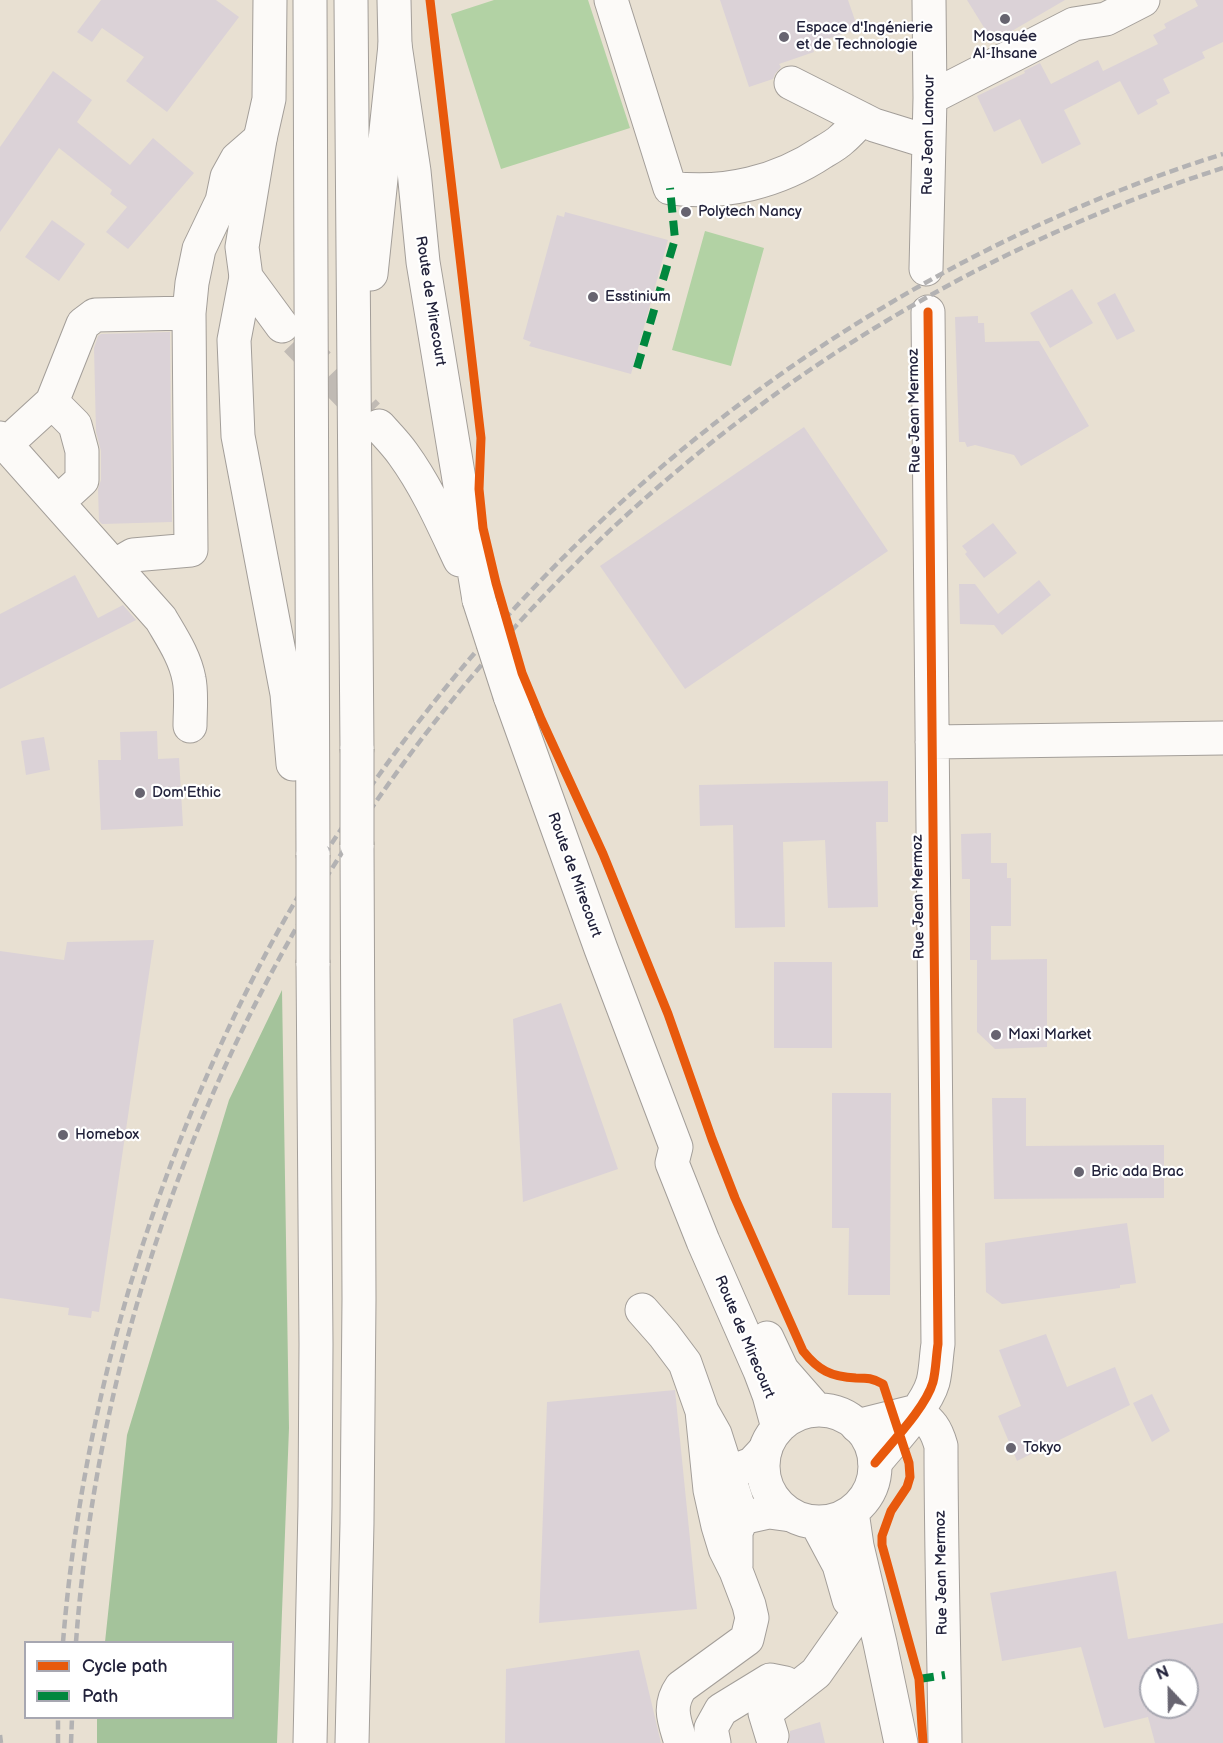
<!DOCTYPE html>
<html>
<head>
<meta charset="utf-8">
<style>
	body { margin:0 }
	#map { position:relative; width:1223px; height:1743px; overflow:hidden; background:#e8e0d2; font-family:"Balsamiq Sans",sans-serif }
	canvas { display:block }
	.legend { position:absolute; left:24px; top:1641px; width:210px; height:78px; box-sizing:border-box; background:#fff; border:2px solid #a7a7b1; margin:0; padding:8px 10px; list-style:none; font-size:18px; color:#22223b }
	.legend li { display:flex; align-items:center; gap:12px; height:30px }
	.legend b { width:30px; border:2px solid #a7a7b1 }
	.north { position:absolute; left:1139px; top:1659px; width:60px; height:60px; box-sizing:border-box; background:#fff; border:2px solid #a7a7b1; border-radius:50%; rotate:338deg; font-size:16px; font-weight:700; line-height:24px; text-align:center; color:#22223b }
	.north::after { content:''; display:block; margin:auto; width:21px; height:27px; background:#676470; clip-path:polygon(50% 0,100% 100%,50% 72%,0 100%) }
</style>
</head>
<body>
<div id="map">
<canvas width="1223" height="1743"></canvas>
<ul class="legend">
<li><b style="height:8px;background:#e8590c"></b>Cycle path</li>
<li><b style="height:8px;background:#00873e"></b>Path</li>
</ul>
<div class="north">N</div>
</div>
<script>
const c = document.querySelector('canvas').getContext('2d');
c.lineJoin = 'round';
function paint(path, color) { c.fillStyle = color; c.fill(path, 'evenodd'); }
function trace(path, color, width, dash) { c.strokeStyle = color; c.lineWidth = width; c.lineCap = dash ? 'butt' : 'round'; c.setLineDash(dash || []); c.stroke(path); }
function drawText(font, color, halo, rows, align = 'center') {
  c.font = font + ' "Balsamiq Sans",sans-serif'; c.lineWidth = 4.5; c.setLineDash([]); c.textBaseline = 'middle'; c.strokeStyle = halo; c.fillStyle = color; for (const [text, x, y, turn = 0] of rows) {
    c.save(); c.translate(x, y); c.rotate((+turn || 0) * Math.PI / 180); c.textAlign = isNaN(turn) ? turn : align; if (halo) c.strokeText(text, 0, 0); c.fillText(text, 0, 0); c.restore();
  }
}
paint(new Path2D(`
	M494,0H588L630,128L501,169L451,14Z
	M705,231L764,248L731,366L672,350Z`), '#b2d2a4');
paint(new Path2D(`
	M282,990L289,1428L277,1743H97V1718H232V1642H105L127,1435L229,1100Z`), '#a4c39b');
paint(new Path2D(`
	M101,0H216L239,17L167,112L126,81L144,57L102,28L92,42L77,32Z
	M720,0H848L858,29L812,44L814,52L779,64L781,67L775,74L773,79L749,87Z
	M967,0H1065L993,42Z
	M1195,0H1223V42L1202,52L1205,58L1163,79L1170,93L1156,100L1158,104L1138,115L1120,81L1064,110L1081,144L1042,164L1020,119L994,132L977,96L1025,73L1024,71L1040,63L1051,84L1098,60L1103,71L1158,44L1153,35L1166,28L1164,24L1198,6Z
	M53,71L92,100L77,122L130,165L153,138L194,173L128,249L106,232L127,207L110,194L112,190L59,148L0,232V147Z
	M565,212L668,240L631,374L529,346L531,342L523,339L557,215L564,217Z
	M52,220L85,244L59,281L25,257Z
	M1072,289L1093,323L1050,348L1030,313Z
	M1115,293L1135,331L1117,340L1097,303Z
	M978,316V323H984L985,342L1039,341L1089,426L1021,466L1014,455L975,445L967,447L965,442H959L955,317Z
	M170,332L172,522L102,524L99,521L98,489L101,480V451L96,432L94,348L98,336L101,334Z
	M804,427L888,551L685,689L600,566Z
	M993,523L1017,553L984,578L965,554L967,552L962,546Z
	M75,575L98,618L123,605L136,620L0,689V614Z
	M1039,580L1051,595L1002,635L994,625L960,624L959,584H975L998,614Z
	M157,731L158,759L179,758L183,826L101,830L98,760H121L120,732Z
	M44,737L50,770L26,775L21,741Z
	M888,781V822H876L878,907L828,908L825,840L783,842L785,927L735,928L733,825L700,826L699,785Z
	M991,833V863H1007V878H1011V926H991V960H970V879H962L961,834Z
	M154,940L99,1312L92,1311L91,1318L68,1315L69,1308L0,1298V951L64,960L67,942Z
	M1047,959V1047L995,1049L977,1032V960Z
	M774,962H832V1048H774Z
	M561,1003L618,1169L523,1202L513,1019Z
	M832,1093H891L890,1295H848L849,1228H832Z
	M992,1098H1026V1146L1164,1145V1198L994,1199Z
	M1127,1223L1136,1283L1120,1285V1288L1002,1304L986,1292L985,1243Z
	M1046,1334L1067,1387L1115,1367L1130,1405L1017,1461L998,1416L1021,1406L999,1350Z
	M675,1390L697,1609L539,1623L547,1402Z
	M1152,1394L1170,1431L1152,1442L1133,1403Z
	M1116,1571L1128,1639L1223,1623V1743H1155L1148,1717L1104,1728L1081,1647L1002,1661L990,1593ZM1151,1671H1187V1707H1151Z
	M639,1650L661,1743H505L506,1669Z
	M820,1722L825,1743H789L790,1731Z`), '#dbd2d7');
trace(new Path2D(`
	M296,340L368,415`), '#c0bab4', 33, [33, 16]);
const minor = new Path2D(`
	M611,0L670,188C725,195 778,182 823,152C830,148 837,144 842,139C849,133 855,126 862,119
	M791,83L874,125L929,142
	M930,98L1074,24L1106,19L1143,0
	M926,269L930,98L929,0
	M189,313L192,283L199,249L222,201L227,177L237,159L260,139
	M52,402L83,324L95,315L189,313L191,550L133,555L114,566
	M0,438L161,619C172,638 185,657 189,679C192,693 190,711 190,726
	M6,444L52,402L75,425L82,451V480L58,502
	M932,742L1223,738
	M642,1310L664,1335L685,1363L702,1411L715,1434L742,1518L736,1532V1566
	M917,1411C931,1423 936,1428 941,1446C941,1545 944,1644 945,1743
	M857,1426L917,1411
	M875,1463C892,1442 926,1407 933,1382C936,1370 936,1357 938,1344L928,312
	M711,1489L728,1473L752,1464L765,1450
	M723,1510L742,1518L769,1512L791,1515
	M772,1736L765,1713L816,1673L854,1619
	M681,1743C675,1722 667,1707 681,1687L747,1639L752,1618L749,1605L736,1571L725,1549L718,1526L710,1490L702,1411
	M714,1743L711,1728L721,1710L770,1680L785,1683L792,1692`);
const major = new Path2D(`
	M270,0L269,99L260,139L242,247L246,277L282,326
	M394,0L395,45L414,171L423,262L479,600
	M379,426C387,435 396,444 403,454C427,487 443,524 460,560
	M510,696L601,949L676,1147L672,1163L703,1241L760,1371L769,1395L778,1428
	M767,1338L782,1370L817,1410
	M763 1466a56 56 0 1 1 112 0a56 56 0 1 1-112 0Z
	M852,1512L857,1546L880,1643L901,1743
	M816,1522L839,1565L849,1600`);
const highway = new Path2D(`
	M310,0L313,855
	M351,0L357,749
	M371,274L395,45
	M246,277L234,340L238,436L287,694L293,764
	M310,1743L315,1506L316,1344L313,963
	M352,1743L357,1523L359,1299L357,845`);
trace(minor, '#a39e99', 35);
trace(major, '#a39e99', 35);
trace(highway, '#a39e99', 35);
trace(minor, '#fcfaf8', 33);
trace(major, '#fcfaf8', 33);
trace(highway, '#fcfaf8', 33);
trace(new Path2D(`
	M63,1642C83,1398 155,1160 271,944C303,885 340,829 379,775C586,485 882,261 1223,154
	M76,1642C126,974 581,373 1223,168
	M0,1735L1,1743
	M58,1743V1718
	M71,1743L72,1718`), '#b3b2b3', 4.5, [9, 4.5]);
const majorBridge = new Path2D(`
	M479,600L510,696`);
const highwayBridge = new Path2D(`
	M357,749V845
	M313,855V963`);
trace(majorBridge, '#a39e99', 35, []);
trace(highwayBridge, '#a39e99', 35, []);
trace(majorBridge, '#fcfaf8', 33);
trace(highwayBridge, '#fcfaf8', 33);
trace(new Path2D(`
	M637,368L675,239L670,188
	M919,1679L945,1675`), '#00873e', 8, [15, 8]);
trace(new Path2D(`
	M430,0L481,438L479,489L483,528L496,583L522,673L541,719L603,854L668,1014L712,1139L735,1198L803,1351C818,1370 831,1377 856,1378C867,1378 873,1378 883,1384L909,1463L910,1477L907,1487L891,1511L882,1536V1545L919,1679L923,1743
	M875,1463C892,1442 926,1407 933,1382C936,1370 936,1357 938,1344L928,312`), '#e8590c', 9);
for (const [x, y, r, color] of [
	[1005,19,6,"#676470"],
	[784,37,6,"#676470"],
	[686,212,6,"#676470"],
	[593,297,6,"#676470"],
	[140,793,6,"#676470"],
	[996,1035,6,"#676470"],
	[63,1135,6,"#676470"],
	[1079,1172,6,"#676470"],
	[1011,1448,6,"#676470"]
]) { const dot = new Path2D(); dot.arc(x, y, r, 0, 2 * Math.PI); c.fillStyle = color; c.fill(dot); trace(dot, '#fff', 2); }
drawText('15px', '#22223b', '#fff', [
	["Espace d'Ingénierie",796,28],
	["et de Technologie",796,45],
	["Mosquée",1005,37,"center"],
	["Al-Ihsane",1005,54,"center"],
	["Polytech Nancy",698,212],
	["Esstinium",605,297],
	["Dom'Ethic",152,793],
	["Maxi Market",1008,1035],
	["Homebox",75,1135],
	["Bric ada Brac",1091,1172],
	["Tokyo",1023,1448]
], 'left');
drawText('15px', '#22223b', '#fff', [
	["Rue Jean Lamour",929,135,-89],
	["Route de Mirecourt",430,301,81],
	["Rue Jean Mermoz",915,411,-91],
	["Route de Mirecourt",574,875,70],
	["Rue Jean Mermoz",919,897,-91],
	["Route de Mirecourt",744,1337,67],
	["Rue Jean Mermoz",942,1573,-91]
]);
</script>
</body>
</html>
